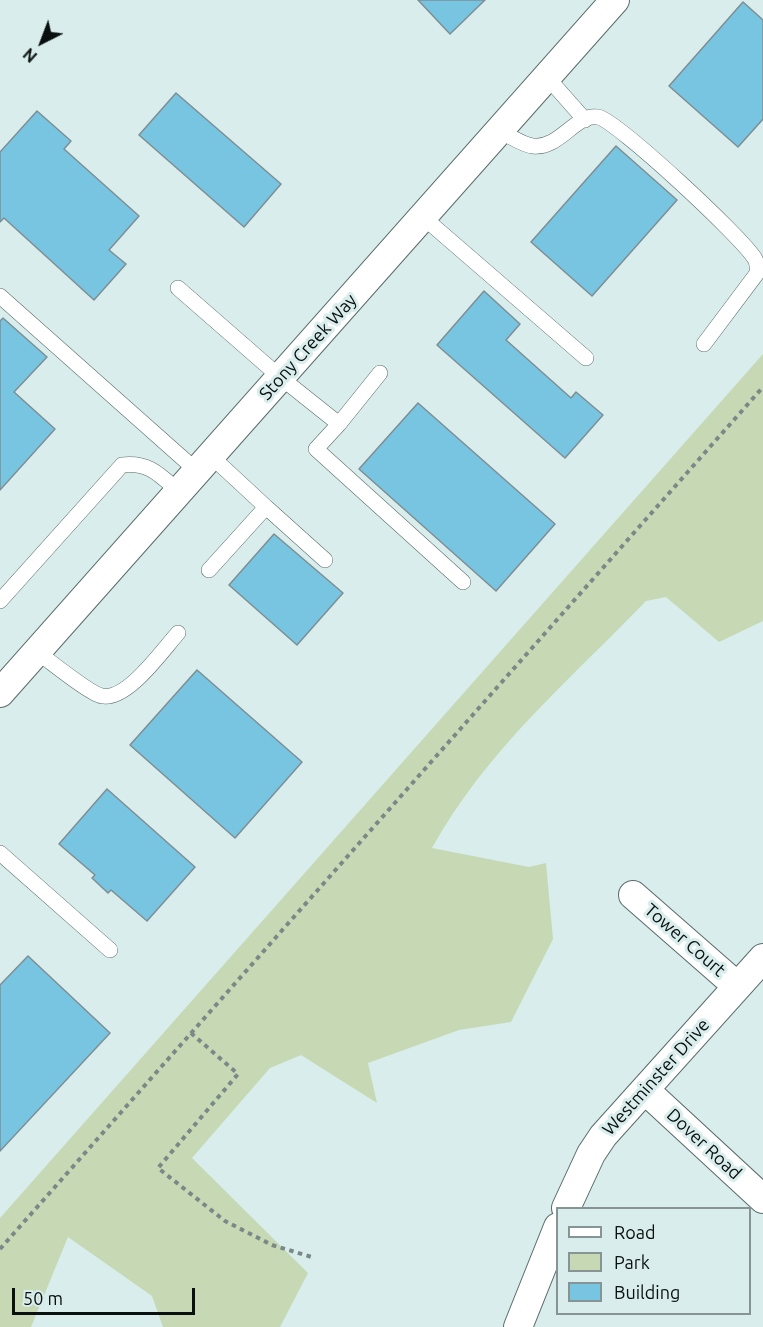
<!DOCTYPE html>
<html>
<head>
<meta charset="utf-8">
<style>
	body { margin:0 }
	#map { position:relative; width:763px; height:1327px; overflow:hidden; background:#d9edec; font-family:Ubuntu,sans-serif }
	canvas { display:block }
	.legend { position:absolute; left:556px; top:1207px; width:195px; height:108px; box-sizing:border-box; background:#d9edec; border:2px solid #869594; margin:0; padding:8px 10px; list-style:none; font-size:18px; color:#0a1010 }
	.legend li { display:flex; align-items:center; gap:12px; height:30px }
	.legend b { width:30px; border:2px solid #869594 }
	.north { position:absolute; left:12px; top:12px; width:60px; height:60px; -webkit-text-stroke:4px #d9edec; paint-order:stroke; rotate:222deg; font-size:16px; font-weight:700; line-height:24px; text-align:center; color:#0a1010 }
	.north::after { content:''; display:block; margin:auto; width:21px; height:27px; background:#0a1010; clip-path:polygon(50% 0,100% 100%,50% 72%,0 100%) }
	.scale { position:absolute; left:12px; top:1288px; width:183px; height:27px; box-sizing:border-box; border:3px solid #0a1010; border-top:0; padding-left:8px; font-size:18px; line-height:21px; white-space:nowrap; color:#0a1010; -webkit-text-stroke:4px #d9edec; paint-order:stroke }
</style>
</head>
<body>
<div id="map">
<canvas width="763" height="1327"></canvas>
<ul class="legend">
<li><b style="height:8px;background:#fff"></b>Road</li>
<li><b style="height:16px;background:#c6d9b4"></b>Park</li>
<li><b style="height:16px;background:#78c5e2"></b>Building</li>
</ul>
<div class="north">N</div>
<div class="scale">50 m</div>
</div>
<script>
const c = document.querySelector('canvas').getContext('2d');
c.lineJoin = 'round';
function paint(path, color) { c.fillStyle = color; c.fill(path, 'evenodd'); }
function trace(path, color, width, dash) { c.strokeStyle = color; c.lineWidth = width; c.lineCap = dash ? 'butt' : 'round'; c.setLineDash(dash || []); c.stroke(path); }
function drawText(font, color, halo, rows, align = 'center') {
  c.font = font + ' Ubuntu,sans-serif'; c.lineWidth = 6; c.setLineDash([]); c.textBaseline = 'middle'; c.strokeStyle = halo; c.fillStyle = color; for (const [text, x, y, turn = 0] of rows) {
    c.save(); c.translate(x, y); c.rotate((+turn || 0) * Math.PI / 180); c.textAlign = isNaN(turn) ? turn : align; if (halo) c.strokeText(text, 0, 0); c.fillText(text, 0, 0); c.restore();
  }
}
paint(new Path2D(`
	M763,354V621L719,642L666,597L646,601C568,682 487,749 432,848L529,867L546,863L553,939L511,1022L459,1030L368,1063L377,1103L301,1055L270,1068L192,1158L308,1273L280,1327H163L152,1296L68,1237L31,1327H0V1218Z`), '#c6d9b4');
const building = new Path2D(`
	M418,0H485L450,34Z
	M743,2L763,20V119L738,147L669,86Z
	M176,93L281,184L244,227L139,135Z
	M37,111L71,141L64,149L139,216L109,250L126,264L94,300L4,218L0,222V152Z
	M616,146L677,200L592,296L531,242Z
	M484,291L520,324L506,340L571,398L576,392L603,415L565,458L437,345Z
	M3,318L47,357L14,392L55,429L0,490V321Z
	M418,403L555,524L496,591L359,469Z
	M274,534L343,593L297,645L229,585Z
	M197,670L302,762L235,838L130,745Z
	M107,789L195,867L147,921L111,890L108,893L92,878L95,875L59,844Z
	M28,956L110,1033L0,1151V985Z`);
paint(building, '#78c5e2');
trace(building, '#7e8e94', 1.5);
const lane = new Path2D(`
	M547,77L585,120
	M499,131C509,135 522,145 533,146C560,149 576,113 598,117C616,120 743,238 755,259C757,262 757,267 758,272L704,344
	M423,217L586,358
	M178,288L280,377L339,424L316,449L463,582
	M0,296L197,471
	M339,424L380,373
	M266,507L325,560
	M209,570L266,507L211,456
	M0,601L122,465C149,462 159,474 179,492
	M37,652C50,661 90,694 102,696C127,701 162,651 178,633
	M0,853L110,950`);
const street = new Path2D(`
	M0,693L615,0
	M633,895L737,986
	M645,1090L763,1199
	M566,1208L591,1154L603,1136L763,958
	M518,1327L558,1227`);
trace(lane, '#5a6b6a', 16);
trace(street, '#5a6b6a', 30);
trace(new Path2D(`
	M191,1033L238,1074L158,1168L225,1221L272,1245L315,1258
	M0,1249L763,387`), '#7b8888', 4, [4.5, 4.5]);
trace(lane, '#fff', 15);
trace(street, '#fff', 28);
drawText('18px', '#0a1010', '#d9edec', [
	["Stony Creek Way",308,347,-48],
	["Tower Court",685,940,41],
	["Westminster Drive",656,1077,-48],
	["Dover Road",704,1144,43]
]);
</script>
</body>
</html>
